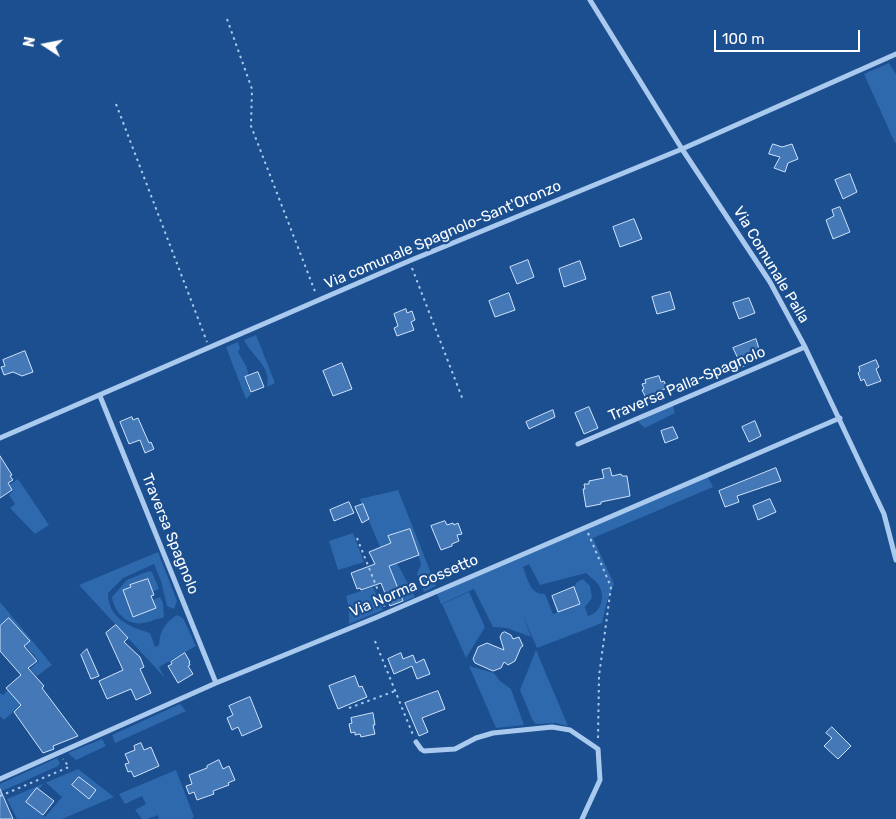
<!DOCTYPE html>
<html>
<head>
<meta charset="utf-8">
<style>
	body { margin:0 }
	#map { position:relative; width:896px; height:819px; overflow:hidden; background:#1b4f8f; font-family:Rubik,sans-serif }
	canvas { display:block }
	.north { position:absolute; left:20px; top:20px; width:50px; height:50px; -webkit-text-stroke:4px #1b4f8f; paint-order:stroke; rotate:281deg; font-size:14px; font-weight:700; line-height:20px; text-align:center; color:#fff }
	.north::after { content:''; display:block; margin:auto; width:18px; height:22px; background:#fff; clip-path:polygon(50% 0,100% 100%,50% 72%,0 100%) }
	.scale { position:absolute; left:714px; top:30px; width:146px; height:22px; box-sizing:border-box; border:2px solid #fff; border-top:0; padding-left:6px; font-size:15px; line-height:18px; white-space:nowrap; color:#fff; -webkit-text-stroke:4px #1b4f8f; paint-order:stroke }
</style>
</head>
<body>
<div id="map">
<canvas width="896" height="819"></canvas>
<div class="north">N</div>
<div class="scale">100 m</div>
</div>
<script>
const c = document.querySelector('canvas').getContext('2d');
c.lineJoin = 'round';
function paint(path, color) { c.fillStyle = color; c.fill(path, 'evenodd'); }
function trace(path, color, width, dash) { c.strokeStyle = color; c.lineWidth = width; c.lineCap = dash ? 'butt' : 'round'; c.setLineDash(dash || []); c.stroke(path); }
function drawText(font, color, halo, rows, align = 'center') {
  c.font = font + ' Rubik,sans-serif'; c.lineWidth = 4.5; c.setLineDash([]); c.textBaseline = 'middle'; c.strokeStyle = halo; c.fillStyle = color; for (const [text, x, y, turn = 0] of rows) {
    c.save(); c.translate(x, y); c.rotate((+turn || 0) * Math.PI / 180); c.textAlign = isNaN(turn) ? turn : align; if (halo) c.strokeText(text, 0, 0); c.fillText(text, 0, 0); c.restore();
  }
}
paint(new Path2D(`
	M889,63L896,74V143H895L864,74Z
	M256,335L275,383L267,387C272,366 252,357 244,340Z
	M238,342L240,348L238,352L246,366L249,376L244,378L251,394L246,399L226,347Z
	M673,406L675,413L645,428L639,423V421L667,407Z
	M708,477L713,487L593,538L614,584L607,601L602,623L537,648L523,616L531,637L507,628L493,627L474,589L441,604L437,594ZM529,564L540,585L586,573C589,576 595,580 598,584C606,596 602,612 588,616L585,607L592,598L590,586L583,579L577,582L574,587L580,604L553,614L545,594C530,595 528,579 523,567Z
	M18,479L49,525L35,534L10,508L15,504L9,495L13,491L9,485Z
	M398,490L436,586L424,592L417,574L421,564L410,529L388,536L397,563L415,597L403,602L360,499Z
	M353,533L364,562L338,570L329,541Z
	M158,552L177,601L174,609L167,606L161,581L154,564L123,578L108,593C108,618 129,627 150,633L155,647L159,645C160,630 165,623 177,615L183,618L196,646L159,667L165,678L79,585Z
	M149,571L152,572L159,589L153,591L148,579L131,585L133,617L155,608L152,600L160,597L163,603L164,616L163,618C156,618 151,622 144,623C127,626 114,612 112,597L127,580Z
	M373,587L383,610L349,624V608L346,596Z
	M469,592L485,627L466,658L442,604Z
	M0,602L52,665L37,676L30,669L39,661L4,622L0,625Z
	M536,650L568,726L555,723L536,724L533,721L520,690Z
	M469,666L494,673L500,681L511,689L524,725L496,728Z
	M8,690L21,705L4,720L0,716V693L3,695Z
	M180,704L186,711L115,743L112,735Z
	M102,739L106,746L76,760L68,753Z
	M57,758L60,763L58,766L0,792V784Z
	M78,769L114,797L62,819H17L7,799ZM45,782L62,797L45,817L28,802Z
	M176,770L194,817L191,819H159L158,815L147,819H142L135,810L146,804L142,796L125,804L119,794Z`), '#2e69ad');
const building = new Path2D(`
	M773,144L782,147L792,144L798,159L788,163L785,172L774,168L780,157L769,154Z
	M850,174L857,192L843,199L835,180Z
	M840,207L850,232L833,239L826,220L834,216L832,210Z
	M634,219L642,239L620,247L613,227Z
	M528,260L534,277L517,284L510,267Z
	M580,261L586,279L564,287L559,269Z
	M670,292L675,309L657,314L652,297Z
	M509,293L515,310L495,317L489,301Z
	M749,298L755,313L739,319L733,303Z
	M406,309L407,313L412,311L415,320L411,322L414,330L397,336L394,328L398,326L394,314Z
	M756,339L760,352L754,355L756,360L742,367L733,348Z
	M25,351L33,372L22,376L13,372L4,375L1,367L5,366L3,360Z
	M876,360L879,367L876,369L881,381L867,386L864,379L861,381L858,373L860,371L859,367Z
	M342,363L352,389L333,396L323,371Z
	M258,372L264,387L251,392L245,377Z
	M659,376L661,382L664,381L667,388L656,393L657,396L647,400L642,390L644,389L642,384L646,383L645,380Z
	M589,407L598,428L584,434L575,413Z
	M553,410L555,417L529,429L526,422Z
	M132,417L133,420L138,418L149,443L151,442L154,449L145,453L140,440L129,444L120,422Z
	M755,421L761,436L749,442L742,427Z
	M673,427L678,438L665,443L661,431Z
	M0,456L12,475L10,476L13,480L8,483L12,490L0,498Z
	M610,468L612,476L621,474L622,476H627L630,496L601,502V504L586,507L583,489H585L584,484H589V481L604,478L602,470Z
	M776,468L781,481L737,496L739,502L725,507L719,491Z
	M770,499L776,512L758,520L753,506Z
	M349,502L354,513L334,521L330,510Z
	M363,504L369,519L362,523L355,507Z
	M445,521L447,525L453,523L454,525L458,523L462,534L457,535L459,541L452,544V546L441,550L431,526Z
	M410,529L419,555L389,566L403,601L390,606L381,583L361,590L360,588L357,589L351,573L375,564L369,552L391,543L388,536Z
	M148,579L154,595L151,596L156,608L133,617L123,590L131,587L130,585Z
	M574,587L580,604L558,612L552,596Z
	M9,618L30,641L24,646L37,661L28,668L44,686L42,688L78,736L53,746L54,749L43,753L14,712L21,705L6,688L21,675L0,651V626Z
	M116,625L128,638L124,642L140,657L144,667L140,669L151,693L136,700L131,689L107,699L99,681L123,670L106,633Z
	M505,632L511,635L513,639L519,637L523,646L521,647L515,661L508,665L504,662L501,668L493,671L475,663L473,659L478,647L487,643L504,650L500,637L502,633Z
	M87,649L99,676L91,679L81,655Z
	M185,653L190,662H189L190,665L188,666L193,674L178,683L168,666L172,664L171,662Z
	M401,653L403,659L413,655L416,663L424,659L430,674L417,679L412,666L394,674L388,659Z
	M355,676L359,687L362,686L367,697L338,709L329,686Z
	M438,691L445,709L422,718L428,732L419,736L405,703Z
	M250,697L262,727L242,736L238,727L232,730L227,718L233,715L229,706Z
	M373,713L375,725H373L375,734L361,737L360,734L355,735V732L351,733L349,724L352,723L351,718Z
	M832,727L851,746L838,759L824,746L832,738L826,733Z
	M141,743L144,750L151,747L159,766L134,777L131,771L128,772L125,764L129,763L125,754L135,750L134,746Z
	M219,760L223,769L229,766L235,780L228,783L229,785L213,791L214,794L197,800L194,792L189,794L186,786L192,784L189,775L207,768V766Z
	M79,777L96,790L89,799L72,785Z
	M37,788L54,801L43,815L26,802Z
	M0,789L13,819H0Z`);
paint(building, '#4478b7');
trace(building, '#cfe3fa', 1);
trace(new Path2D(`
	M227,19L252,89L251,126L316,294
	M116,104L207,342
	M412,268L463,400
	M588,533L611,587L599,676L598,740
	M357,538L385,608
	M375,641L413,735
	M349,708L395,691
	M0,796L69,767L63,759`), '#a9c9ee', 2, [2.5, 4]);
trace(new Path2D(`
	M590,0L682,149L770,282L805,347L884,514L896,560
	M100,396L216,683
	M0,438L409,261L682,149L896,54
	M578,444L805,347
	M416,742L421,749L424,751L455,749L476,738L493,733L552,727L570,730L598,749L600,780L582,819
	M0,779L216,683L375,618L840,418`), '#a9c9ee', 5);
drawText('15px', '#fff', '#1b4f8f', [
	["Via comunale Spagnolo-Sant'Oronzo",443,235,-23],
	["Via Comunale Palla",771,265,59],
	["Traversa Palla-Spagnolo",687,384,-23],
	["Traversa Spagnolo",170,534,68],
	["Via Norma Cossetto",414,586,-23]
]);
</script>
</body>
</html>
